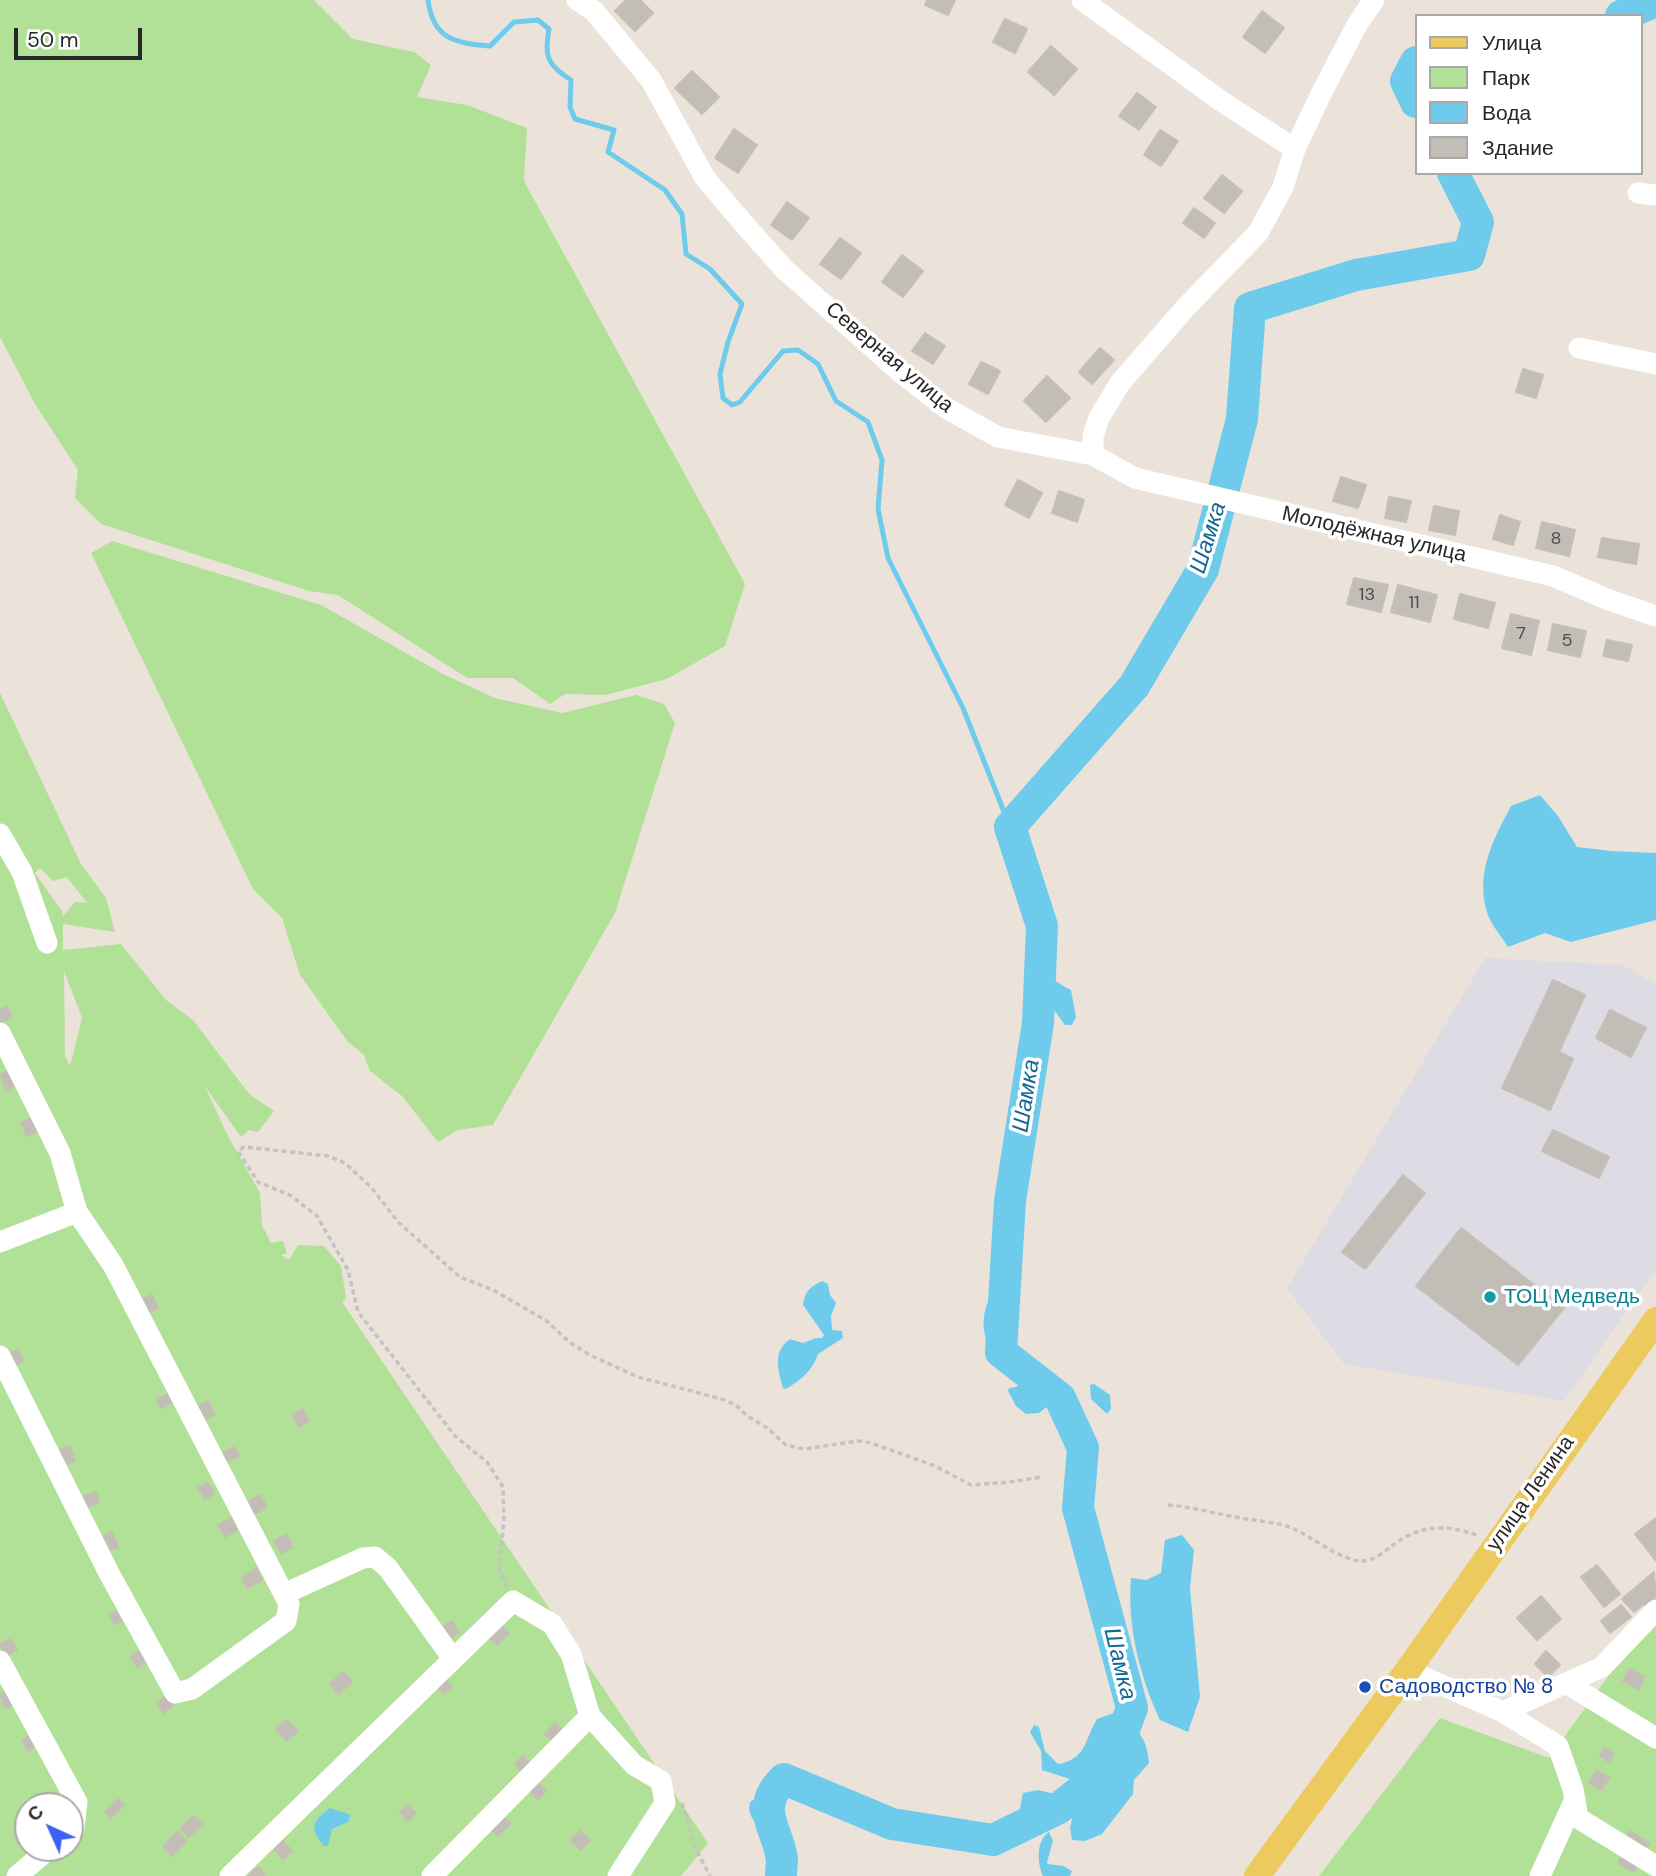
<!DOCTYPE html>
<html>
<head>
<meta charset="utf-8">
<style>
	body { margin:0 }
	#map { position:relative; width:1656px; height:1876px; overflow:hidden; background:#ebe3da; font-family:"DM Sans",sans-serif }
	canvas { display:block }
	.legend { position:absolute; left:1415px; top:14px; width:228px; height:161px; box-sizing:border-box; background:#fff; border:2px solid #a9a9a9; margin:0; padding:9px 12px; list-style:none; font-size:21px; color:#282828 }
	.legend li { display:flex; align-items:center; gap:14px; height:35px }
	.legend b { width:35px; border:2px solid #a9a9a9 }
	.north { position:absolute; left:14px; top:1792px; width:70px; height:70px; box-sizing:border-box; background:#fff; border:2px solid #a9a9a9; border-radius:50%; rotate:315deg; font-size:19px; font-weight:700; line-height:28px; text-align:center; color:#282828 }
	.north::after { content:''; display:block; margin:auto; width:24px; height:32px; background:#3d61f5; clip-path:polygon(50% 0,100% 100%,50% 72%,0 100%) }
	.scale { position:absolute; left:14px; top:28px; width:128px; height:32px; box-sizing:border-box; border:4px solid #282828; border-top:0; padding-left:9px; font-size:21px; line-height:24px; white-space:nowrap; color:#282828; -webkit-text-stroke:5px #fff; paint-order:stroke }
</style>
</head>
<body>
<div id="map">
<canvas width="1656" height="1876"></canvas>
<ul class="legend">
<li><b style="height:9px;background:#edca5d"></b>Улица</li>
<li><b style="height:19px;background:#b1e097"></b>Парк</li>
<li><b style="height:19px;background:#6fcbeb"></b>Вода</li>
<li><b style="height:19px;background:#c3bdb7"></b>Здание</li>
</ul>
<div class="north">С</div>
<div class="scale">50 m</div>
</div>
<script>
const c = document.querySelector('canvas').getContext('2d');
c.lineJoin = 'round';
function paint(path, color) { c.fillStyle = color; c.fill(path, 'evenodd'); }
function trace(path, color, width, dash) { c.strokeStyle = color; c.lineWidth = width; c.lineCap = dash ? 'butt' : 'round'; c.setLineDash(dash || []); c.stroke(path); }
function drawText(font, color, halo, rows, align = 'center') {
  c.font = font + ' "DM Sans",sans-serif'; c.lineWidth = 7; c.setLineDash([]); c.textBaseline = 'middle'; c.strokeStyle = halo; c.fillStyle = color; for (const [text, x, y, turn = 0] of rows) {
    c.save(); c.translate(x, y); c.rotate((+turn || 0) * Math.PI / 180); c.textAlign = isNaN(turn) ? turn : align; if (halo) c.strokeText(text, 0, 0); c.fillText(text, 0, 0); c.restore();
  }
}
paint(new Path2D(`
	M1485,958L1622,965L1656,984V1269L1564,1401L1344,1364L1287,1288Z`), '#dddbe3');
paint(new Path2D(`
	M0,0H314L353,39L414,52L431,65L417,97L467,105L527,128L524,181L745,584L725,646L667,679L605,695L565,694L550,704L513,678H467L338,595L309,591L101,524L75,498L78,470L35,404L0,337Z
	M112,541L321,605L443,674L495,698L562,713L636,695L664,704L675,723L615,913L493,1125L458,1130L438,1142L402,1096L370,1071L364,1055L348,1042L300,975L282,918L253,889L91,553Z
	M0,693L81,864L106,898L115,932L63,924V950L121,944L166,1000L193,1020L249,1094L274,1111L258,1132L249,1130L241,1137L204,1085L228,1136L260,1193L262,1225L271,1243L283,1241L287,1253L281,1255L289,1260L298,1245L324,1246L341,1266L346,1298L342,1302L708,1843L681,1876H0ZM40,868L53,881L67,877L87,903L75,902L63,916L62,911L35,873ZM64,971L82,1018L70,1066L65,1056ZM28,1806H70V1848H28Z
	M1656,1610V1876H1319L1440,1718L1549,1758Z`), '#b1e097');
paint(new Path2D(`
	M1540,795L1558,816L1577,847L1611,851L1656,853V920L1571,942L1545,933L1508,947C1502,937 1492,926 1488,915C1474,875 1493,840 1511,806Z
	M1035,969C1048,974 1058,984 1071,990L1076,1017L1072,1025H1065L1049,1003L1047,985L1033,979Z
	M822,1281L828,1284L830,1295L836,1303L831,1316L832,1330L842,1331L843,1338L818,1354C813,1370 801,1380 786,1389L783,1388C778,1369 772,1352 790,1339L803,1343L816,1338H822L824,1335L803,1305C805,1291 810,1287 822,1281Z
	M998,1289L1006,1295L1003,1311L995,1324V1347L989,1346C980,1328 982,1302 998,1289Z
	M1022,1383L1034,1395L1053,1402L1039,1413L1026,1414L1016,1406L1008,1391L1009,1388L1016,1387Z
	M1094,1384L1110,1395L1111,1409L1107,1414L1091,1399L1090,1385Z
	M1182,1535L1194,1550L1190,1588L1200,1697L1188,1732L1160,1720C1140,1677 1127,1626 1131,1578L1146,1580L1161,1573L1165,1540Z
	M1114,1713C1136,1728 1147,1735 1149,1763L1134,1780L1133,1794L1102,1834L1085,1841L1072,1840L1070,1828L1079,1785L1073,1780L1042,1770L1041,1751L1030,1732L1034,1725L1039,1727L1045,1751L1058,1764C1087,1759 1084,1740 1097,1719Z
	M1038,1790L1055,1794L1058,1797L1044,1815L1041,1828L1031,1830C1016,1820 1020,1808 1023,1793Z
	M756,1798L767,1801L769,1804L766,1821L771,1827L785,1830C789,1841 794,1853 784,1862C781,1856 781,1847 776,1841C765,1829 745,1821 750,1802Z
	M330,1808L351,1815L348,1822L332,1829L328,1846H324C308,1827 313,1821 330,1808Z
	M1049,1832L1053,1841L1047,1862L1048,1864L1063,1866L1072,1871L1070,1876H1043C1037,1863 1036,1840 1049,1832Z`), '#6fcbeb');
trace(new Path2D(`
	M428,0C433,40 456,43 490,46L514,22L538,20L549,29C544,56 547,65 571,80L570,107L575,119L614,130L608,152L665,190L682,214L686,254L710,269L742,304L728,342L720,374L723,398L732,405L740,402L783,351L798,350L818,364L836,401L868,422L882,460L878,509L888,558L963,708L1010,827`), '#6fcbeb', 5);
trace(new Path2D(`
	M1621,16L1656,1
	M1416,62L1406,81L1416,102
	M781,1876C781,1871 782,1864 782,1859C777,1827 754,1808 784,1779L892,1824L993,1840L1059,1808L1110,1767L1132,1708L1078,1508L1083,1448L1060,1398L1001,1352L1010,1201L1038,1023L1042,926L1010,827L1134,686L1203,569L1242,419L1250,308L1356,275L1469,255L1478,222L1453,173`), '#6fcbeb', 32);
const building = new Path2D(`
	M626,0H640L653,13L635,31L615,11Z
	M927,0H955L948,15L925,5Z
	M1262,11L1284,28L1265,53L1243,37Z
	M1005,19L1027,29L1015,53L993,42Z
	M1051,46L1077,69L1054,95L1028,72Z
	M692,71L719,97L702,114L675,88Z
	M1137,93L1156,107L1139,130L1119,116Z
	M734,129L757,145L738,173L715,158Z
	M1160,130L1178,141L1161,166L1144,155Z
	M1222,175L1242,191L1224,213L1204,198Z
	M787,202L809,218L792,240L771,225Z
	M1194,208L1215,223L1204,238L1183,223Z
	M840,238L861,253L841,279L820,264Z
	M902,255L923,271L903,297L882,282Z
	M925,333L945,346L933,364L912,351Z
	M1100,348L1114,360L1092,384L1079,372Z
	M981,362L1000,371L988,394L969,384Z
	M1523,369L1543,375L1536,398L1516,392Z
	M1047,376L1070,398L1046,422L1024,401Z
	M1341,477L1366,485L1358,508L1333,501Z
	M1018,480L1042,493L1029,518L1005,505Z
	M1059,491L1084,500L1077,522L1052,513Z
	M1389,497L1411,501L1406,522L1385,518Z
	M1434,506L1459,511L1455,535L1429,530Z
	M1500,515L1520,522L1513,545L1493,539Z
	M1542,522L1575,530L1569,556L1536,548Z
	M1602,538L1639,544L1636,564L1598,557Z
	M1354,578L1388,585L1381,612L1347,604Z
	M1398,585L1437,595L1430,622L1391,612Z
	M1460,594L1495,603L1488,628L1454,619Z
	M1511,614L1539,621L1531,655L1502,648Z
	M1553,624L1586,631L1580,657L1548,650Z
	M1607,640L1632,645L1628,661L1603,656Z
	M1553,980L1585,995L1559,1052L1573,1059L1550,1110L1502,1088Z
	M7,1006L12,1017L1,1022L0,1010Z
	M1610,1010L1646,1028L1631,1057L1596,1038Z
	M10,1070L18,1084L6,1090L0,1075Z
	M35,1116L41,1129L27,1136L21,1123Z
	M1553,1130L1609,1157L1599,1178L1542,1151Z
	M1403,1175L1425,1193L1365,1269L1342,1252Z
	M1461,1228L1564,1308L1518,1365L1416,1286Z
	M152,1295L158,1308L148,1313L142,1299Z
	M19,1350L23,1362L13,1365L8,1353Z
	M168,1394L173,1402L161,1408L157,1400Z
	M208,1401L215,1414L201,1421L194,1409Z
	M302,1409L309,1421L300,1427L292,1415Z
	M70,1446L75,1461L63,1466L57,1451Z
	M235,1447L239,1456L226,1462L221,1453Z
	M208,1482L214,1494L205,1499L198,1487Z
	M96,1492L99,1503L87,1507L84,1496Z
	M260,1495L267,1507L254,1515L247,1502Z
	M232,1517L239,1529L225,1537L218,1525Z
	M1656,1518V1561L1635,1534Z
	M112,1532L118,1547L107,1551L101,1537Z
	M286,1534L293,1547L281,1553L274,1541Z
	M1597,1565L1620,1594L1604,1607L1581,1577Z
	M256,1568L262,1580L247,1588L242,1578Z
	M1654,1572L1656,1598L1648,1608L1644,1604L1634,1612L1622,1599Z
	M1541,1596L1561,1619L1537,1640L1517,1618Z
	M1621,1605L1631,1617L1610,1633L1601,1621Z
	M116,1611L121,1621L114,1624L109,1614Z
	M452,1621L459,1632L445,1642L437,1630Z
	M500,1625L509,1633L497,1645L489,1637Z
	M11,1639L17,1650L7,1656L0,1645Z
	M141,1649L149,1659L138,1668L130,1657Z
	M1546,1651L1560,1665L1548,1677L1535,1664Z
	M1629,1669L1645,1677L1639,1689L1623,1681Z
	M343,1672L352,1682L339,1694L330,1684Z
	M444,1677L452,1686L444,1694L435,1685Z
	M9,1690L15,1703L5,1708L0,1695Z
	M167,1695L174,1704L164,1713L157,1704Z
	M287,1720L298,1731L287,1741L276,1729Z
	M555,1723L563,1731L553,1741L545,1734Z
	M31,1735L37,1746L28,1751L22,1740Z
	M1604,1748L1614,1754L1609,1762L1600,1756Z
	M523,1756L531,1765L523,1772L515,1763Z
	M1596,1770L1609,1777L1602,1790L1589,1783Z
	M537,1782L546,1791L538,1799L529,1790Z
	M118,1799L124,1805L110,1818L105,1811Z
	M408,1805L416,1813L408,1821L400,1812Z
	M501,1815L510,1824L498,1836L489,1827Z
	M193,1816L202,1824L189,1837L181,1829Z
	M580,1831L590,1840L581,1850L571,1840Z
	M1630,1831L1649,1843L1643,1851L1625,1840Z
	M177,1832L186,1841L173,1856L163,1847Z
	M283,1841L292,1851L283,1859L274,1849Z
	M1623,1853L1639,1863L1633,1872L1618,1863Z
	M258,1867L265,1875L264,1876H248Z`);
paint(building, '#c3bdb7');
trace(building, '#c6bfb4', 2);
trace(new Path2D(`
	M1168,1505C1193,1507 1216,1514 1241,1518C1257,1521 1279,1522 1294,1529C1310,1536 1343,1561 1360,1561C1373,1562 1384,1552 1393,1545C1421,1524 1448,1524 1479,1536
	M507,1587L499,1569L504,1520L503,1487L487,1462L455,1436L358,1312L348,1270L317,1216L290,1195L258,1182L238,1151L244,1147L328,1156L345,1163L371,1187L398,1222L460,1277L493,1290L547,1321L570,1343L592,1356L638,1377L722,1399L736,1405L746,1415L767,1428L786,1445L804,1449L858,1441L871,1443L935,1466L971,1485L1010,1482L1041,1477
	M682,1803L696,1849L710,1876`), '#c3c3c3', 3.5, [5, 3.5]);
trace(new Path2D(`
	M577,0L594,11L651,80L705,178L744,224L784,269L900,372L946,408L998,437L1093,455L1135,478L1553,576L1609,600L1656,616
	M1082,0L1221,101L1295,149
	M1638,193L1656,195
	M1579,348L1656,364
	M1093,455V436L1099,418L1120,383L1187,306L1258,233L1283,187L1295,149L1321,94L1358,23L1374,0
	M0,834L22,872L47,943
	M0,1033L60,1153L77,1212L0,1242
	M0,1356L110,1575L175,1693L192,1689L286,1621L289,1604L113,1265L77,1212
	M284,1594L363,1558L375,1557L388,1568L453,1659
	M0,1661L77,1802L74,1828L70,1831
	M1408,1670L1503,1712L1566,1683L1656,1738
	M1566,1683L1602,1667L1656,1610
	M1503,1712L1558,1746L1573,1789L1578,1818L1656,1866
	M17,1876L50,1848
	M230,1876L513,1601L552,1624L571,1654L590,1716L634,1765L661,1781L665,1803L618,1876
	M432,1876L590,1716
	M1540,1876L1575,1799`), '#fff', 21);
trace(new Path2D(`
	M1257,1876L1408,1670L1656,1320`), '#edca5d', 26);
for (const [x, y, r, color] of [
	[1490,1297,7,"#0f9aa8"],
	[1365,1687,7,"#1a4fb4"]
]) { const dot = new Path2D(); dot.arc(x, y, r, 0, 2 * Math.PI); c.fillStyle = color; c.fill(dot); trace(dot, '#fff', 2.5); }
drawText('18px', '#4f4d4c', null, [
	["8",1556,539],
	["13",1367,595],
	["11",1414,603],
	["7",1521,634],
	["5",1567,641]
]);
drawText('21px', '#282828', '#fff', [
	["Северная улица",889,358,40],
	["Молодёжная улица",1374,535,13],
	["улица Ленина",1531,1494,-55]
]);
drawText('21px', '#0d838f', '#fff', [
	["ТОЦ Медведь",1504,1297]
], 'left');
drawText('21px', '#164399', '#fff', [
	["Садоводство № 8",1379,1687]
], 'left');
drawText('italic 23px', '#106894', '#fff', [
	["Шамка",1209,538,-73],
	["Шамка",1027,1096,-81],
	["Шамка",1119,1664,76]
]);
</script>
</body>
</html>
